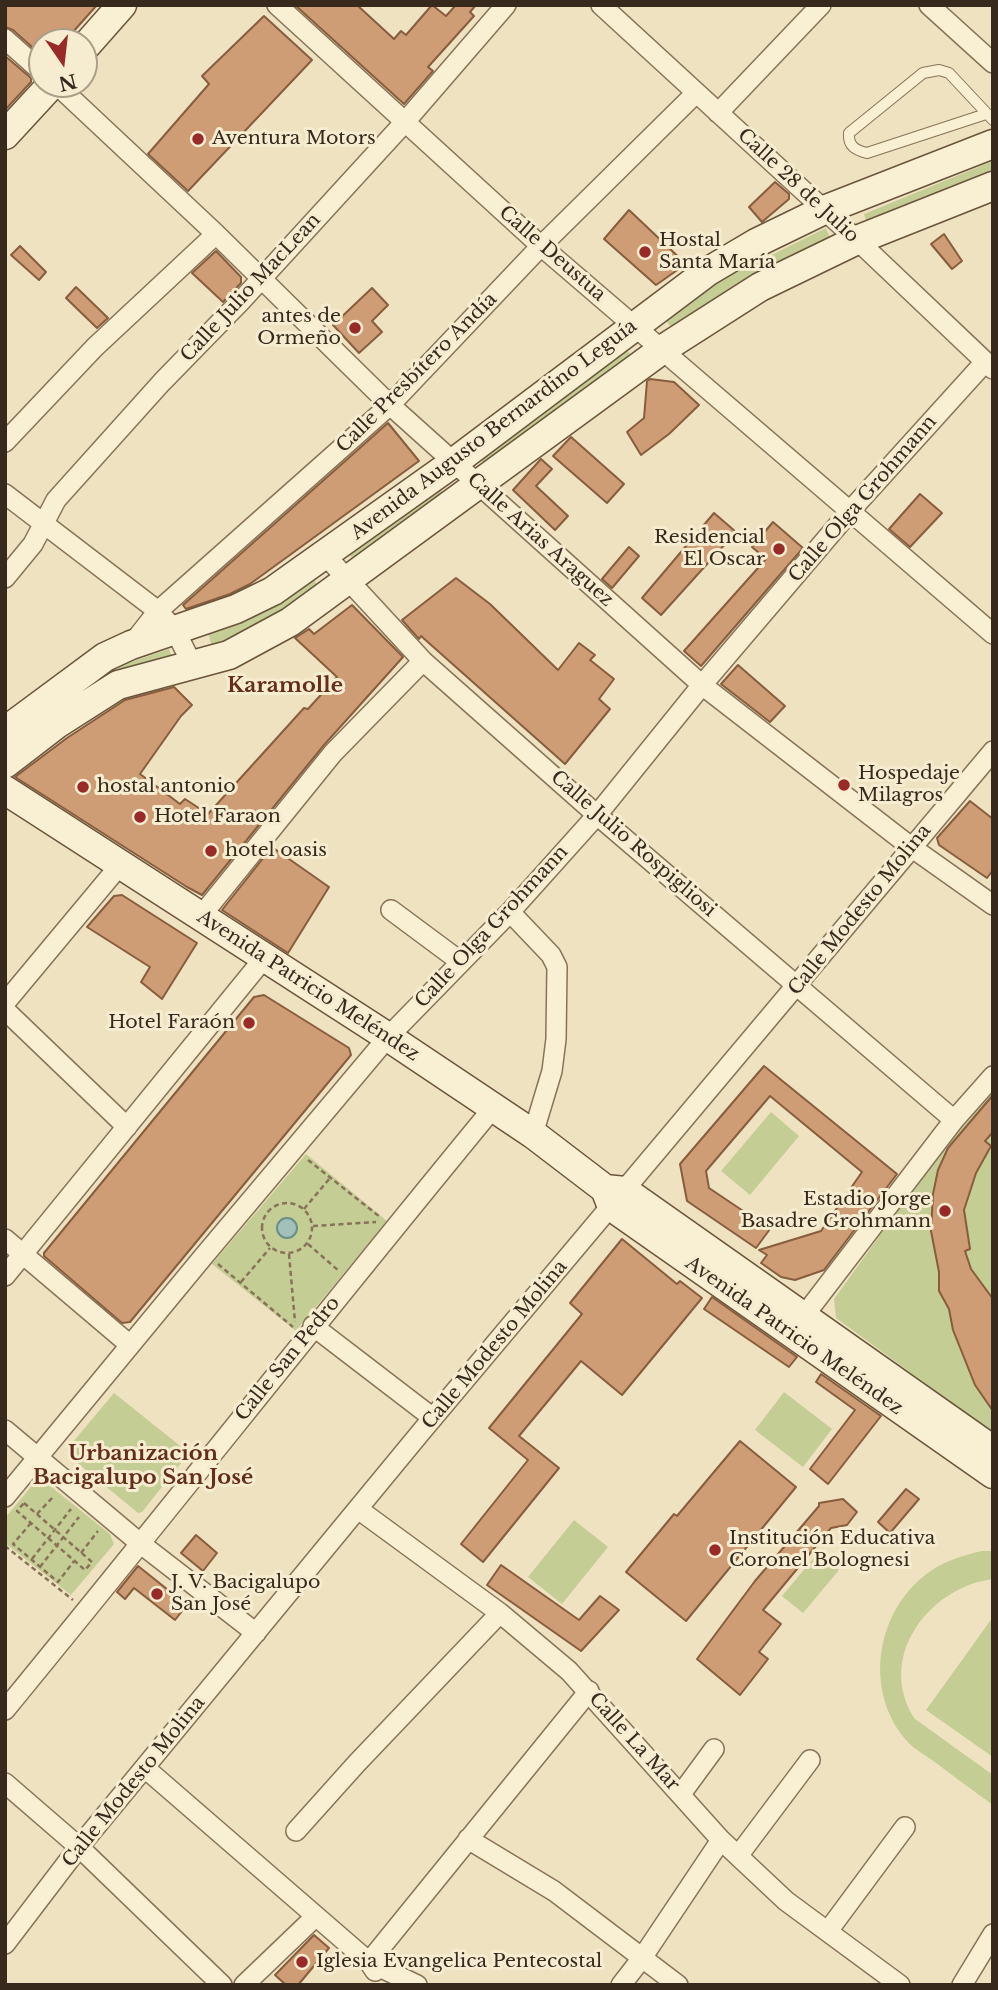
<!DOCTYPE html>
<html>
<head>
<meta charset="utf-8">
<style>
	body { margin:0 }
	#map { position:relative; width:998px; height:1990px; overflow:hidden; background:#efe2c0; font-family:"Libre Baskerville",serif }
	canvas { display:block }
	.frame { position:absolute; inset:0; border:7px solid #372a1c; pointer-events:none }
	.north { position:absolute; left:28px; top:28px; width:70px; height:70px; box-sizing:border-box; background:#f6ecd0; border:2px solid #aa9e88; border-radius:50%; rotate:166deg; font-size:19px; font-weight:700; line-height:28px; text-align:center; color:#372a1c }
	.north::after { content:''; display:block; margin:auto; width:24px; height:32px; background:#982a27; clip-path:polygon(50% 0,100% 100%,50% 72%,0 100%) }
</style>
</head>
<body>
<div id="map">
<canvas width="998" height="1990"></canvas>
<div class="frame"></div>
<div class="north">N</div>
</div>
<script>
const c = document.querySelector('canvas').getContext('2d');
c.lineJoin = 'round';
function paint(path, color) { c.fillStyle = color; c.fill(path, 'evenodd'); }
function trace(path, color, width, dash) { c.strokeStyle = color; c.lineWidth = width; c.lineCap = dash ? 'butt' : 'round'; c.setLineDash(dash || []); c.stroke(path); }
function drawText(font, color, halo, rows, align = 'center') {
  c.font = font + ' "Libre Baskerville",serif'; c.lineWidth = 6; c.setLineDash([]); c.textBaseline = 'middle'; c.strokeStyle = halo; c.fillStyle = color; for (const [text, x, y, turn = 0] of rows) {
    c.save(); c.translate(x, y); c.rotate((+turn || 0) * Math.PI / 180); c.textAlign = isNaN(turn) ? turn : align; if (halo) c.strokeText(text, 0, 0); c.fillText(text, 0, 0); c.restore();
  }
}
paint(new Path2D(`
	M993,161V180L868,227L864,214Z
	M826,228L833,245L672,328L663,317L723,279Z
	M624,347L636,360L485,466L478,455Z
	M437,485L446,497L355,562L346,550Z
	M312,577L319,588L261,626L212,647L208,633Z
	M169,649L172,658L5,752V743L91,680L125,664Z
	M993,1088V1433L836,1318L834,1299L961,1123Z
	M771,1112L799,1136L750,1195L721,1171Z
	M306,1154L387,1221L296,1331L212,1264Z
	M784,1392L832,1429L803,1467L755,1430Z
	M114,1393L189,1453L142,1512L138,1513L69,1456L67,1449Z
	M44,1481L110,1534L114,1544L71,1595L5,1543V1518L35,1482Z
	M574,1520L608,1547L562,1604L528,1577Z
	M982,1551H993V1579C929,1587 875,1658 915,1719L993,1775V1805C972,1790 952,1775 932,1760C923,1754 913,1748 906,1740C862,1688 877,1607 932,1570C947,1560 965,1555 982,1551Z
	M818,1553L839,1570L803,1613L782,1596Z
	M993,1617V1757L926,1710Z`), '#c4cd94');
const water = new Path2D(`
	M277 1228a10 10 0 1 1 20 0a10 10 0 1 1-20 0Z`);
paint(water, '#a3c1b9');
trace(water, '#6a8f87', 2);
const building = new Path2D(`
	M5,5H97L64,42H42V56L13,30L5,27Z
	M295,5H357L394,39L401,31L406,35L432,5L446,16L456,5H476L470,12L474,16L428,67L433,71L404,104Z
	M264,16L312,60L188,191L148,154L209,84L202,76Z
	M5,56L31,78V82L5,110Z
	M775,182L789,194V199L762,222L749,207Z
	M629,210L686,264L656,285L604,239Z
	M944,234L962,261L952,269L931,244Z
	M20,246L46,272L39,280L11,255Z
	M216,251L241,277V283L223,302L192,273Z
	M76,287L108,318L97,328L66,298Z
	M372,288L388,305L372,321L382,332L359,353L333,325Z
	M650,379L674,382L699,405L669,434L641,455L627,432L644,418L647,381Z
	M388,423L419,461L250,584L230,594L186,609L183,605Z
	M571,437L624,484L607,503L553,456Z
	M541,459L552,469L536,486L568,516L555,530L513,490Z
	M920,494L942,513L910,547L889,529Z
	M714,513L736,532L661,615L642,598Z
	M773,522L803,548L701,666L684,651L766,559L752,547Z
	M629,547L639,556L612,588L602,579Z
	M456,578L490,604L558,670L579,643L595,655L590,660L614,679L599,699L610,709L565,764L421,636L419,639L402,620Z
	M352,605L403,657L324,745L202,895L187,887L15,777L67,738L125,700L174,687L192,705L181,716L140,774L180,804L185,799L208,814L304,708L308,709L337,677L295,638L309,629L314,634Z
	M738,665L785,706L770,722L721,684Z
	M970,801L993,819V870L987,878L939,845L937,838Z
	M272,847L329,887L288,953L222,910Z
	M122,895L197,943L162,999L141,982L150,967L87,927L114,896Z
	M264,995L349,1048L351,1055L130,1322L122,1323L44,1256V1253L254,997Z
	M764,1066L897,1174L824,1270L795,1280L781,1277L761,1263L767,1255L759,1250L821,1231L862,1172L770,1096L706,1171L709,1188L770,1229L756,1248L687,1201L680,1164Z
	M993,1095V1132L985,1141L991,1146L976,1173L964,1210L970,1249L965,1251L971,1269L993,1299V1411L975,1385L953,1330L949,1309L939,1291V1272L931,1231L933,1194L938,1170L948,1148Z
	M622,1239L677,1284L680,1281L702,1298L622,1395L581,1361L519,1436L559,1468L483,1562L461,1544L528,1460L489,1428L582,1314L570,1303Z
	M712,1297L797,1357L789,1367L704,1309Z
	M821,1374L881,1416L828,1484L810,1469L855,1410L816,1382Z
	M740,1441L796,1487L686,1621L626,1572L674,1514L677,1516Z
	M906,1489L919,1499L890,1533L878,1522Z
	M843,1499L857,1512L847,1525L831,1528L763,1610L781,1624L759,1652L768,1659L740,1695L697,1659L755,1581L819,1506V1503Z
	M196,1535L217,1553L203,1571L181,1553Z
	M501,1565L579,1620L600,1596L619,1610L581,1651L487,1585Z
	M138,1566L187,1605L175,1620L134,1588L125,1599L117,1592Z
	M314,1935L329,1948L298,1985H286L275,1975Z`);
paint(building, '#ce9d75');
trace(building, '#875d3d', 2);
const lane = new Path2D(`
	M986,114L867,153C855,150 848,146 849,133L923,73L939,70L949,73L993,120`);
const street = new Path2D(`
	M277,5L541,246L993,634
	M601,5L857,240L993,369
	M929,5L993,63
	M5,39L42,72
	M56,84L216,234L390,405L702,685L911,847L993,905
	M718,113L821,5
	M5,442L95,347L216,234
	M5,494L158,611L175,630L193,666
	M325,555L423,661L597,815L954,1120
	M5,578L33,544L56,500L162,382L241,301L404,123L506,5
	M132,644L158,611L390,405L541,246L696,93
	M391,910L461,962
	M510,912L551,955L557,967L556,1039L552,1071L533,1134
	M201,916L333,753L423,661
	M5,1003L120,865
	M5,1010L127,1127
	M5,1239L130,1345
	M5,1276L265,957
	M797,1325L954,1120L993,1076
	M313,1326L433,1418
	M5,1430L141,1544L256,1633
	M5,1497L203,1257L388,1037L510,912L597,815L702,685L851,510L985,362
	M358,1509L500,1613L569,1671L721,1840L786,1901L900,1985
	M5,1710C169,1510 329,1307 493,1108
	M145,1768L369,1962L375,1971
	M5,1783L79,1847L222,1985
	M681,1794L714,1749
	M296,1831L357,1763L500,1613
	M468,1839L554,1891L678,1985
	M738,1856L810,1760
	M828,1931L905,1827
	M5,1944L79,1847L421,1432L993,751
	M244,1985L315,1917
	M417,1985L369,1962L589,1691
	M621,1985L642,1958L721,1840
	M962,1985L993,1934`);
const secondary = new Path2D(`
	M84,48L122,5
	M5,135L52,84
	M5,731L105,657L131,645L236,609L273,591L453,463L707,272L756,243L824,210L993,144
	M5,764L57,724L118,685L229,655L290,622L663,349L760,287L857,240L993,186
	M5,790L388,1037L533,1134L605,1189L625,1191L993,1450
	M605,1189L612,1207L993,1474`);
trace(lane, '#887358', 12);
trace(street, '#887358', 22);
trace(secondary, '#6a543b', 31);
trace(new Path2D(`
	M308,1160L380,1217
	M262 1228a25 25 0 1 1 50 0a25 25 0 1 1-50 0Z
	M304,1209L330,1178
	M313,1226L376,1222
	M308,1244L339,1271
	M289,1254L295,1322
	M218,1264L293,1327
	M241,1282L270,1248
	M24,1503L92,1562L85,1570L17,1511Z
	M37,1514L54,1496
	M31,1523L13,1544L58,1582L74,1561
	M5,1546L73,1600
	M81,1553L98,1531
	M32,1559L71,1509
	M40,1567L79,1517`), '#887358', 2.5, [5, 3.5]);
trace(lane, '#f9efd3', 10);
trace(street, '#f9efd3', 19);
trace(secondary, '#f9efd3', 28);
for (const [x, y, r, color] of [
	[198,139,7,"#982a27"],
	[645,252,7,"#982a27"],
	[355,328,7,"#982a27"],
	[779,549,7,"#982a27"],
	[844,785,7,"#982a27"],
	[83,787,7,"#982a27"],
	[140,817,7,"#982a27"],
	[211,851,7,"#982a27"],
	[249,1023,7,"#982a27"],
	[945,1211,7,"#982a27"],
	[715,1550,7,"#982a27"],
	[157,1594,7,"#982a27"],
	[302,1962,7,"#982a27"]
]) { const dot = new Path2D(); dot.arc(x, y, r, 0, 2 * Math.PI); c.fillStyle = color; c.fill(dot); trace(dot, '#f6ecd0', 2.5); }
drawText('19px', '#372a1c', '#f6ecd0', [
	["Aventura Motors",212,139],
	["Hostal",659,241],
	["Santa María",659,263],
	["antes de",341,317,"right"],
	["Ormeño",341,339,"right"],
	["Residencial",765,538,"right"],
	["El Oscar",765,560,"right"],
	["Hospedaje",858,774],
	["Milagros",858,796],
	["hostal antonio",97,787],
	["Hotel Faraon",154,817],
	["hotel oasis",225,851],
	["Hotel Faraón",235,1023,"right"],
	["Estadio Jorge",931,1200,"right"],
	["Basadre Grohmann",931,1222,"right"],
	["Institución Educativa",729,1539],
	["Coronel Bolognesi",729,1561],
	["J. V. Bacigalupo",171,1583],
	["San José",171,1605],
	["Iglesia Evangelica Pentecostal",316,1962]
], 'left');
drawText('19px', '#372a1c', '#f6ecd0', [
	["Calle 28 de Julio",798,186,43],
	["Calle Deustua",552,254,41],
	["Calle Julio MacLean",251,288,-47],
	["Calle Presbítero Andía",417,373,-45],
	["Avenida Augusto Bernardino Leguía",494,430,-37],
	["Calle Olga Grohmann",863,499,-49],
	["Calle Arias Araguez",540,540,42],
	["Calle Julio Rospigliosi",633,844,41],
	["Calle Modesto Molina",860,910,-51],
	["Calle Olga Grohmann",492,927,-47],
	["Avenida Patricio Meléndez",308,986,33],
	["Avenida Patricio Meléndez",794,1336,35],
	["Calle Modesto Molina",495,1345,-50],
	["Calle San Pedro",288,1359,-51],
	["Calle La Mar",634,1742,48],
	["Calle Modesto Molina",134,1782,-51]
]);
drawText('bold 21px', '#652d1b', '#f6ecd0', [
	["Karamolle",285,686],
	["Urbanización",143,1454],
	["Bacigalupo San José",143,1478]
]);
</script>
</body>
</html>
